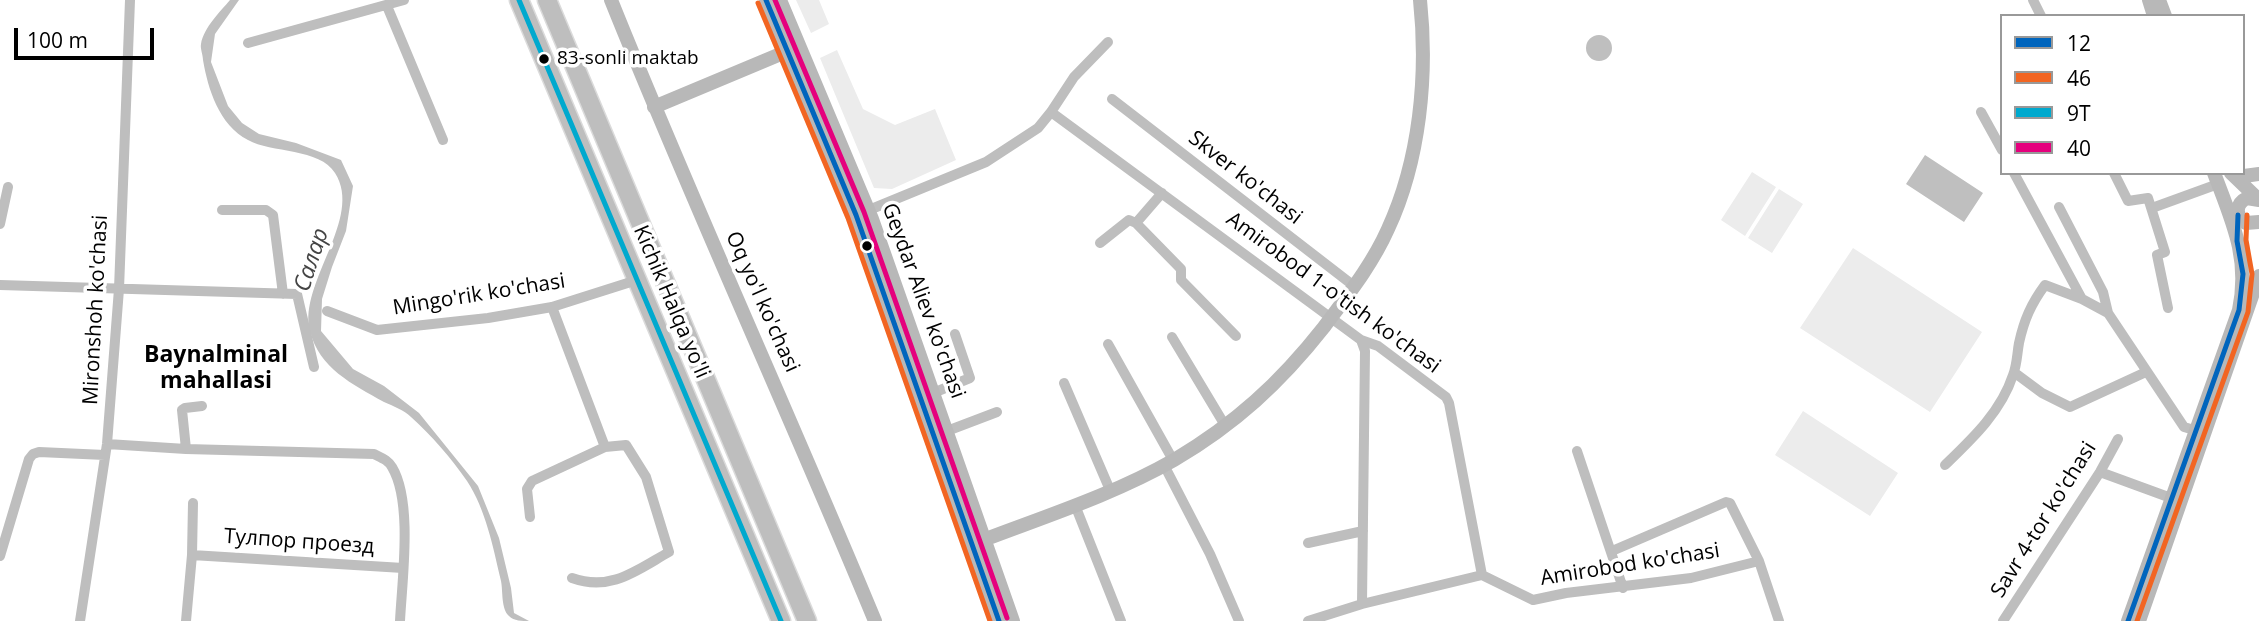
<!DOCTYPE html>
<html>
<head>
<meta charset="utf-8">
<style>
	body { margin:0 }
	#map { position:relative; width:2259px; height:621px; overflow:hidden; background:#fff; font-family:"Open Sans",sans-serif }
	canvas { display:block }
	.legend { position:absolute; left:2000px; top:14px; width:245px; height:161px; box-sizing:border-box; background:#fff; border:2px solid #999; margin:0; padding:9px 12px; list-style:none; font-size:21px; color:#000 }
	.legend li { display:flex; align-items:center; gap:14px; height:35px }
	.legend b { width:35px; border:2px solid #999 }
	.scale { position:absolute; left:14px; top:28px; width:140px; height:32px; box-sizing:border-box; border:4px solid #000; border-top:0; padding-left:9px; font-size:21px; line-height:24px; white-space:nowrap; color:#000; -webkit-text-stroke:5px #fff; paint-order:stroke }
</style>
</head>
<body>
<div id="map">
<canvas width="2259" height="621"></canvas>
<ul class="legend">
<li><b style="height:9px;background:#0065bd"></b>12</li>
<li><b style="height:9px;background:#f26522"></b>46</li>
<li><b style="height:9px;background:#00a9ce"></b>9Т</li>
<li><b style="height:9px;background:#e5007d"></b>40</li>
</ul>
<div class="scale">100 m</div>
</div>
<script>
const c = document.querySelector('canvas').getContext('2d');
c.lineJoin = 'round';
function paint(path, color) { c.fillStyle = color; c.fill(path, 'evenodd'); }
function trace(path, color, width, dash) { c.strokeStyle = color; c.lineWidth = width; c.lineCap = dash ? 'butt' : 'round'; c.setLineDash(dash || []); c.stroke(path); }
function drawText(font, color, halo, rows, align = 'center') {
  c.font = font + ' "Open Sans",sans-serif'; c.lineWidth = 7; c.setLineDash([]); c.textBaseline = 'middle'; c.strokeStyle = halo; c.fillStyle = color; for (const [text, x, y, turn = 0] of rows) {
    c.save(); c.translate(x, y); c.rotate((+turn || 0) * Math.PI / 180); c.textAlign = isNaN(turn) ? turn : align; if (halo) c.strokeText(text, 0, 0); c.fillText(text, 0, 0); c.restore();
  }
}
paint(new Path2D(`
	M796,0H819L829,24L811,33Z
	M837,50L863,109L895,125L935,109L956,160L892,189L874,188L820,58Z
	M1752,172L1776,187L1745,236L1721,220Z
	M1779,189L1803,204L1772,253L1748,238Z
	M1853,248L1982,332L1930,412L1800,328Z
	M1803,411L1898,473L1870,516L1775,455Z`), '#ececec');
paint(new Path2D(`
	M230,0H239L215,34L211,62L228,106L242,123L259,134L296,143L341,160L353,186L346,231L332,267L322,299L321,331L353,369L384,386L419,413L478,486L499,538L511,588L514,613L529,621C522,621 514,621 509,616C501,609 503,591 501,581C493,547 486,510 467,481C452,459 431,435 411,417C404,410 393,406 384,402C352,384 319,368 310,331C298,283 364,218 335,173C320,148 271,153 248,140C219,125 208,89 203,60C203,55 200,48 201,44C204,27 220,12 230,0Z
	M1586 48a13 13 0 1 1 26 0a13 13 0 1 1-26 0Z
	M1925,155L1983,193L1964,222L1906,184Z`), '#bfbfbf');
const highway = new Path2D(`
	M519,0L781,621
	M547,0L807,621`);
trace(highway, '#dbdbdb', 21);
trace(new Path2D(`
	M2033,0L2041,16
	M387,6L443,140
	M248,43L404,0
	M1112,99L1354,286
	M1051,112L1361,340L1378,346L1446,397L1449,403L1482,575
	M1981,112L2002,150
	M2014,173L2082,299L2108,313L2184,427L2201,432
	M2114,173L2128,201L2148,198L2165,252L2157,255L2168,308
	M1162,193L1136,223L1181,269V280L1236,336
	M2059,207L2103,292L2108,313
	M2152,208L2218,184
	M222,210H266L273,215L283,294
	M869,210L986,162L1038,128L1051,112L1074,77L1108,42
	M0,224L8,187
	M1100,243L1129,220L1136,223
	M0,285L297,294L314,367
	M552,307L605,447
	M327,311L377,330L488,318L552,307L637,280
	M1172,337L1226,427
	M1361,340L1365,351L1362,604
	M1108,344L1173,460
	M2015,373L2042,393L2070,407L2146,372
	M1064,383L1110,490
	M933,393L970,378L955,334
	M947,431L997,412
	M107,444L186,449L374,454C382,458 388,460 392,467C413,502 402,580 400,621
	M186,449L182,410L185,408L202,406
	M1577,451L1623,588
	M1164,465L1210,554L1239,621
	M1945,465C1972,439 2001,412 2013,375C2017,365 2017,354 2019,343C2024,320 2031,304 2045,285L2082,299
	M2100,472L2171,498
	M1075,505L1121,621
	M530,517L527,489L532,481L605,447L626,445L646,477L669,552C637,570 611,592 572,578
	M1308,543L1363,531
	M1612,551L1726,502L1730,503L1759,561L1779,621
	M192,555L403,568
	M0,556L29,459L33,454L39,452L105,455
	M80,621L107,444L119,289L130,0
	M186,621L192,555L193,503
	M1308,621L1362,604L1482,575L1533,600L1566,593L1691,578L1759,561
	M2003,621L2100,472L2118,439`), '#bebebe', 10);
trace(new Path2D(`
	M611,0C695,209 789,413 875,621
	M766,0L856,215L999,621
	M780,0L872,219L1013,621
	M2149,0L2154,16
	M2159,0L2165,16
	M654,107L795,48
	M2231,173L2258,199
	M2234,173L2244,176L2259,174
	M2259,200L2247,198C2235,204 2235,216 2246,223L2259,222
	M973,544C1040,518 1111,496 1174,460C1235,424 1280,383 1324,327C1347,296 1372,265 1388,229C1420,160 1428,75 1420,0
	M2128,621L2239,310C2250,258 2232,221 2214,173
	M2139,621L2259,276`), '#b8b8b8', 14);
trace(highway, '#bebebe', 18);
trace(new Path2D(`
	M766,0L856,215L999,621
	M2128,621L2239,310L2243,274L2237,241L2238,215`), '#0065bd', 5);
trace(new Path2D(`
	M758,3L848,218L990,621
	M2137,621L2248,312L2252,274L2246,240L2247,215`), '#f26522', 5);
trace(new Path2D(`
	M519,0L781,621`), '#00a9ce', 5);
trace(new Path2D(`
	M775,0L864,212L1007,618`), '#e5007d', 5);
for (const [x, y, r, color] of [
	[544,59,6,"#000"],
	[867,246,6,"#000"]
]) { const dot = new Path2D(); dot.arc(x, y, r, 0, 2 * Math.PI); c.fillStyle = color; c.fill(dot); trace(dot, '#fff', 2.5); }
drawText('19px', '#000', '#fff', [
	["83-sonli maktab",557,59]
], 'left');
drawText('21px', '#000', '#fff', [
	["Skver ko'chasi",1245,178,38],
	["Amirobod 1-o'tish ko'chasi",1333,293,36],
	["Mingo'rik ko'chasi",479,295,-9],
	["Geydar Aliev ko'chasi",923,301,70],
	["Kichik Halqa yo'li",671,302,67],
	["Oq yo'l ko'chasi",762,302,66],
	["Mironshoh ko'chasi",96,310,-87],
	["Savr 4-tor ko'chasi",2044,520,-58],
	["Тулпор проезд",299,542,4],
	["Amirobod ko'chasi",1630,565,-9]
]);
drawText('italic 23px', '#444', '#fff', [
	["Салар",312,260,-72]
]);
drawText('bold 23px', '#000', '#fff', [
	["Baynalminal",216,355],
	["mahallasi",216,381]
]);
</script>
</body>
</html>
